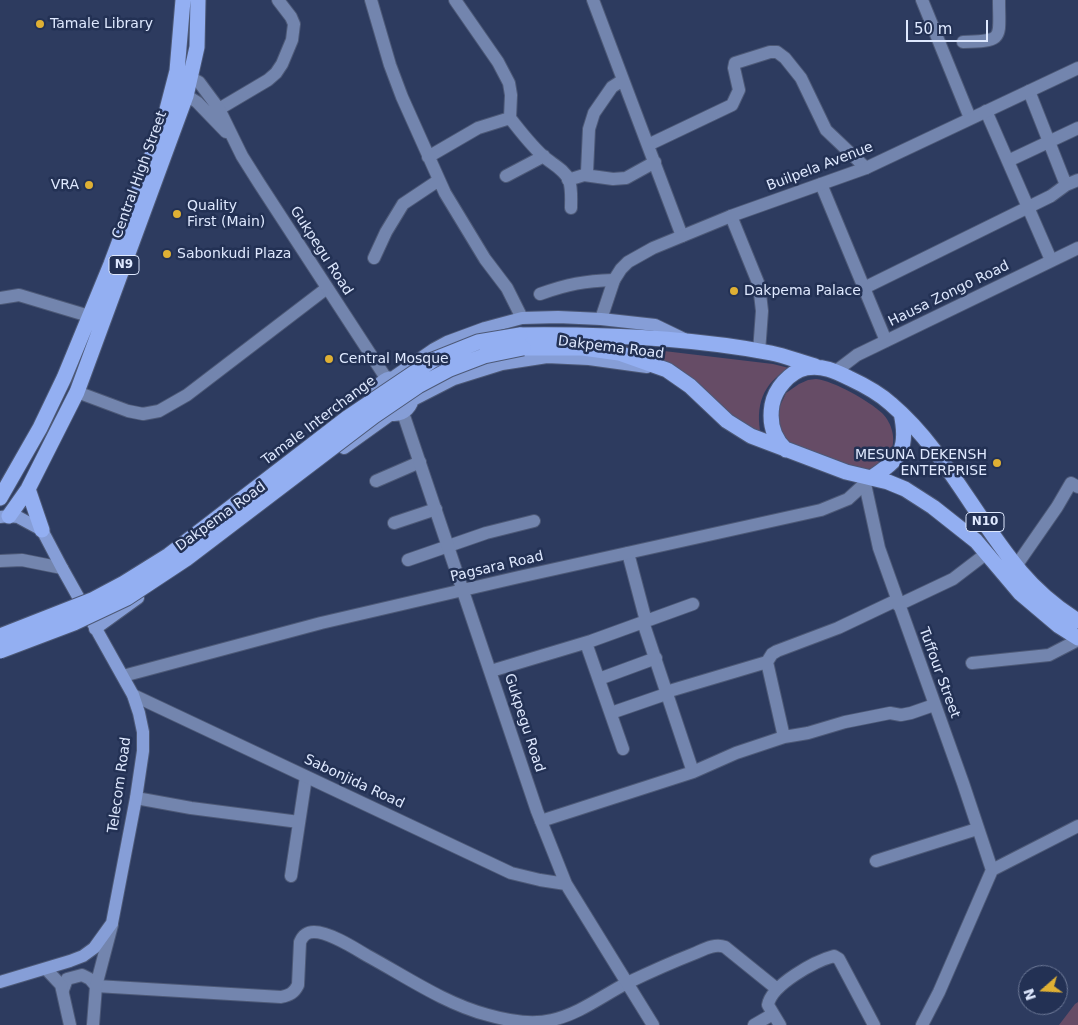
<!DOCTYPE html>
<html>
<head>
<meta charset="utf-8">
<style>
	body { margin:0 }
	#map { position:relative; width:1078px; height:1025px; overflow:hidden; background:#2d3b5f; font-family:"DejaVu Sans",sans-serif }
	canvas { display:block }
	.north { position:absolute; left:1018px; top:965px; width:50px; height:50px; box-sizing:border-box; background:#233154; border:1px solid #6e7a98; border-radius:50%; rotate:251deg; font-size:14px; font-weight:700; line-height:20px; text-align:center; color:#dee8fe }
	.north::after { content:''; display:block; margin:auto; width:18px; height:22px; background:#dfb034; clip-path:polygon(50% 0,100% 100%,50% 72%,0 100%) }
	.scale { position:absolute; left:906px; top:20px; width:82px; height:22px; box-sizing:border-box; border:2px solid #dee8fe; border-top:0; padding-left:6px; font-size:15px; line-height:18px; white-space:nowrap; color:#dee8fe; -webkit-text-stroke:4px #233154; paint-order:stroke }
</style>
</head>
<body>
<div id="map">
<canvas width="1078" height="1025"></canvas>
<div class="north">N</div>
<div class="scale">50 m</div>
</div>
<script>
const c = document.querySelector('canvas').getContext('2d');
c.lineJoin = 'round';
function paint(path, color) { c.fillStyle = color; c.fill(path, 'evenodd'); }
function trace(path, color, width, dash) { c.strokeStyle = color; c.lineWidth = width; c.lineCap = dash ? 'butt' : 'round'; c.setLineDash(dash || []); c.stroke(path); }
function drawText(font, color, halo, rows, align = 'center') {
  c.font = font + ' "DejaVu Sans",sans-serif'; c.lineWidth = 5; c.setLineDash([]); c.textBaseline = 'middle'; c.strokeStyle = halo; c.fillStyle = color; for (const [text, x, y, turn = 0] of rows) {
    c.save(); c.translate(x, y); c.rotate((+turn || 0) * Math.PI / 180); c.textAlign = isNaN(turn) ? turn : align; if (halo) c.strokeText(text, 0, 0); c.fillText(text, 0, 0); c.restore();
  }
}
paint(new Path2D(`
	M622,346L773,364L789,368C762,384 755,406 761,436L742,425L656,359L643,353L622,348Z
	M816,379C834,381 869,401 882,413C892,423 897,440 890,453C884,463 877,467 866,470L792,449L779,433L777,412L786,393L799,384L808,380Z
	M1078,1002V1025H1059L1075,1004Z`), '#664c66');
const street = new Path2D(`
	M371,0L390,65L402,97L445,193L485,259L507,288L522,318
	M455,0L498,62L509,83L511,95L510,118
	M593,0L682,236
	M922,0L970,118
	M963,42C1005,41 999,39 999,0
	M1029,91L1066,185
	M219,109L268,80L276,73L282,64L292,40L294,24L291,17L278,0
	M986,111L1051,260
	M648,145L732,105L739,90L734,68L735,63L770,52H777L785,58L801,78L826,130L866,168
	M428,157L478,128L510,118C520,131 531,145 543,156C552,164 564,169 569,180C572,189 571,199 571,208
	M1008,161L1078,128
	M584,175L613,179L626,178L655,162
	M506,176L544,156
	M568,180L584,175L587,172L589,129L594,113L612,87L623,80
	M821,184L886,341
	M731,216L759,285L762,311L759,352
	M374,258L386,232L403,204L439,180
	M864,288L1051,196L1066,185L1078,180
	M540,294C568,284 584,281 614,280
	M0,298L19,295L89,316
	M836,371L857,355L1078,248
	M77,392L128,411L143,414L159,411L187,395L327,288
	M376,481L420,462
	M865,484L879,548L963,783L992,870
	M394,523L436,509
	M628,553L646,621
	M408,560L486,533L534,521
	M0,561L22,560L62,568
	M1016,566L1057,507L1071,483L1078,487
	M898,605L953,579L987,553
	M643,622L693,772
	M586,643L623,749
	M972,663L1049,655L1078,640
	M491,671L591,641L693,604
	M599,679L656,658
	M666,692L767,662
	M611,713L666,694
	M784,737L808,733L845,722L890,713L901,715L911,713L934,705
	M136,798L191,808L299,822
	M541,821L693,772L736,753L784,737L767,662L772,654L777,651L838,628L897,600
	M876,861L977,829
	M291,876L306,777
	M63,990L67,979L82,975L90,979L96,986L281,997C290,995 294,993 298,985L300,942C303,935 307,932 314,932C329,932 353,947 366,955C405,976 445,1004 488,1015C509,1021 531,1025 552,1020C579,1014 602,996 627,983C648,973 670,963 693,954C703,950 714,943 725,947L777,989
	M754,1025L773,1014
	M780,1025L768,1005C771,985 815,961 834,956L839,959L874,1025
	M922,1025L939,992L992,870L1078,826`);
const secondary = new Path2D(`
	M183,74L199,82L219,109L242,156L259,183L386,378
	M179,91L197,102L226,132
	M601,319L614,280L621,269L628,262L653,248L731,216L866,168L1078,68
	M403,413L537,811L566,884L653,1025
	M123,676L321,623L519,577L821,510L848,499L871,478
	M133,695L511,873L540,880L566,884
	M46,969L61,985L70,1025
	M93,1025L96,986L112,925`);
const primary = new Path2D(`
	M395,376L434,349L447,342L485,328L522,318L558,317L601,319L655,325L684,339
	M375 396a19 19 0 1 1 38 0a19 19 0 1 1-38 0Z
	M413,400L454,379L502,364L547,357L589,359L647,367
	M344,448L390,415
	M0,517L9,516L18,517L42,530L62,568L133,695L139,713L143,732V751L136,798L112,923L94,948L83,956L70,961L0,982
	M95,629L138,598`);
const highway = new Path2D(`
	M520,335C603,334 688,337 771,353C786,356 800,362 815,366
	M523,348H583L619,353L667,370L690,386L727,421L751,436L846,472L888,482L905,489L933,507L976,541L1020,593L1059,626L1078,638
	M786,450C773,438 769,423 772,405C775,389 789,372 806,368C822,365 835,371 849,378C864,385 879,393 891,404C945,450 975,518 1021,572C1037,591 1056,607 1078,621
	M871,478C900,459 909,450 901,413
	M28,489L42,530
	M0,498L40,428L64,378L111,264L151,158L164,121L177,71L183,0
	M9,516L28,489L77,392L186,96L197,47L198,0`);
trace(street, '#4d5977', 14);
trace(secondary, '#4d5977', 14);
trace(primary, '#4d5977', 14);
trace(highway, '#4d5977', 17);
trace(street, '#7385ae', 12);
trace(secondary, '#7385ae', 12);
trace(primary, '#869ed7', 12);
trace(highway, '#93aff2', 15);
const highwayBridge = new Path2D(`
	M0,636L92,600L124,583L169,555L347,418L433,360L478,342L520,335
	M0,651L74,623L127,598L186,559L374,416L418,386L450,369L484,356L523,348`);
trace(highwayBridge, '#4d5977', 17, []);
trace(highwayBridge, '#93aff2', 15);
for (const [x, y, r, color] of [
	[40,24,5,"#dfb034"],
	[89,185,5,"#dfb034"],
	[177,214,5,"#dfb034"],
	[167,254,5,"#dfb034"],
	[734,291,5,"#dfb034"],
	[329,359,5,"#dfb034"],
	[997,463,5,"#dfb034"]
]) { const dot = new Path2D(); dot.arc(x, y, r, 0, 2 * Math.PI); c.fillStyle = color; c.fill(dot); trace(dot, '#233154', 2); }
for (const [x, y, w] of [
	[124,265,30],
	[985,522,38]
]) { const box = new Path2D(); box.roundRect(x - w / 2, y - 9.5, w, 19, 4); c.fillStyle = '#233154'; c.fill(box); trace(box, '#dee8fe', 1); }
drawText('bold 12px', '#dee8fe', null, [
	["N9",124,265],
	["N10",985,522]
]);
drawText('14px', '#dee8fe', '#233154', [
	["Tamale Library",50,24],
	["VRA",79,185,"right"],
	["Quality",187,206],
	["First (Main)",187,222],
	["Sabonkudi Plaza",177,254],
	["Dakpema Palace",744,291],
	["Central Mosque",339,359],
	["MESUNA DEKENSH",987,455,"right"],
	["ENTERPRISE",987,471,"right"]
], 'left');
drawText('14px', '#dee8fe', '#233154', [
	["Builpela Avenue",820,167,-21],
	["Central High Street",140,175,-70],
	["Gukpegu Road",321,251,57],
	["Hausa Zongo Road",949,294,-26],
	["Dakpema Road",611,348,7],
	["Tamale Interchange",319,421,-37],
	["Dakpema Road",221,517,-36],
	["Pagsara Road",497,567,-13],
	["Tuffour Street",939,673,70],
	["Gukpegu Road",524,723,72],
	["Sabonjida Road",354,782,25],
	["Telecom Road",120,785,-82]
]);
</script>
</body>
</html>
